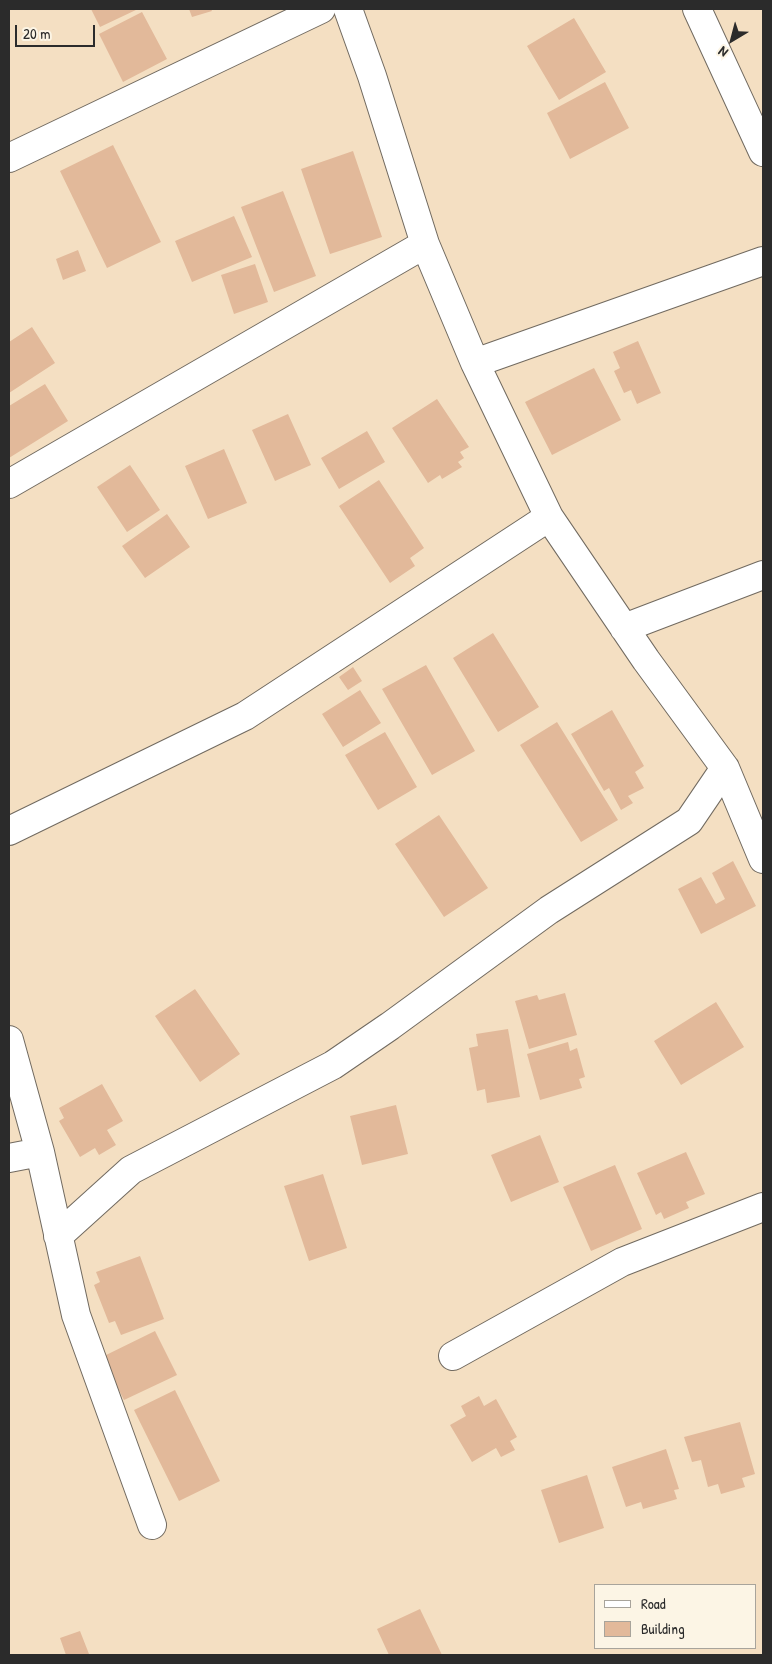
<!DOCTYPE html>
<html>
<head>
<meta charset="utf-8">
<style>
	body { margin:0 }
	#map { position:relative; width:772px; height:1664px; overflow:hidden; background:#f4dfc2; font-family:"Patrick Hand",sans-serif }
	canvas { display:block }
	.frame { position:absolute; inset:0; border:10px solid #2b2b2b; pointer-events:none }
	.legend { position:absolute; left:594px; top:1584px; width:162px; height:65px; box-sizing:border-box; background:#fcf5e5; border:1px solid #a8a49b; margin:0; padding:6px 9px; list-style:none; font-size:15px; color:#2b2b2b }
	.legend li { display:flex; align-items:center; gap:10px; height:25px }
	.legend b { width:25px; border:1px solid #a8a49b }
	.north { position:absolute; left:707px; top:15px; width:50px; height:50px; -webkit-text-stroke:4px #fcf5e5; paint-order:stroke; rotate:217deg; font-size:14px; font-weight:700; line-height:20px; text-align:center; color:#2b2b2b }
	.north::after { content:''; display:block; margin:auto; width:18px; height:22px; background:#2b2b2b; clip-path:polygon(50% 0,100% 100%,50% 72%,0 100%) }
	.scale { position:absolute; left:15px; top:25px; width:80px; height:22px; box-sizing:border-box; border:2px solid #2b2b2b; border-top:0; padding-left:6px; font-size:15px; line-height:18px; white-space:nowrap; color:#2b2b2b; -webkit-text-stroke:4px #fcf5e5; paint-order:stroke }
</style>
</head>
<body>
<div id="map">
<canvas width="772" height="1664"></canvas>
<div class="frame"></div>
<ul class="legend">
<li><b style="height:6px;background:#fff"></b>Road</li>
<li><b style="height:14px;background:#e2b99a"></b>Building</li>
</ul>
<div class="north">N</div>
<div class="scale">20 m</div>
</div>
<script>
const c = document.querySelector('canvas').getContext('2d');
c.lineJoin = 'round';
function paint(path, color) { c.fillStyle = color; c.fill(path, 'evenodd'); }
function trace(path, color, width, dash) { c.strokeStyle = color; c.lineWidth = width; c.lineCap = dash ? 'butt' : 'round'; c.setLineDash(dash || []); c.stroke(path); }
paint(new Path2D(`
	M91,9H138L100,27Z
	M189,9H211L212,11L192,17Z
	M142,12L167,59L123,82L99,34Z
	M574,18L606,72L559,100L527,46Z
	M605,82L629,128L570,159L547,113Z
	M113,145L161,242L107,268L60,171Z
	M353,151L382,237L330,254L301,169Z
	M283,191L316,276L274,292L241,207Z
	M234,216L252,257L192,282L175,241Z
	M78,250L86,271L63,280L56,259Z
	M255,264L268,302L234,314L221,275Z
	M32,327L55,363L9,393V342Z
	M638,341L661,393L637,404L631,390L624,393L614,371L620,368L613,352Z
	M594,368L621,420L552,455L525,402Z
	M45,384L68,421L9,458V406Z
	M437,399L469,447L460,452L464,458L458,462L462,467L442,479L440,475L428,483L392,428Z
	M288,414L311,465L275,481L252,430Z
	M367,431L385,462L339,489L321,458Z
	M224,449L247,503L208,519L185,466Z
	M130,465L160,510L127,532L97,487Z
	M379,480L424,548L410,558L415,566L390,583L339,506Z
	M167,514L190,547L145,578L122,546Z
	M493,633L539,707L498,732L453,658Z
	M426,665L475,751L432,775L382,689Z
	M353,667L362,681L348,690L339,677Z
	M360,690L381,723L343,747L322,714Z
	M612,710L644,766L635,772L644,788L628,796L633,803L621,810L609,788L604,791L571,734Z
	M557,722L618,820L581,842L520,745Z
	M385,732L417,787L378,810L345,755Z
	M439,815L488,888L444,917L395,844Z
	M733,861L756,906L701,934L678,889L701,877L716,904L725,899L712,873Z
	M195,989L240,1054L200,1082L155,1016Z
	M565,993L577,1035L529,1049L515,1001L537,995L539,1000Z
	M716,1002L744,1047L681,1085L654,1041Z
	M508,1029L520,1097L487,1103L485,1089L477,1091L469,1048L478,1046L476,1034Z
	M568,1042L570,1051L577,1048L585,1077L579,1079L582,1088L540,1100L527,1054Z
	M102,1084L123,1121L107,1130L116,1145L99,1155L95,1148L80,1157L59,1121L64,1118L59,1108Z
	M396,1105L408,1154L362,1165L350,1116Z
	M540,1135L559,1182L511,1202L491,1155Z
	M686,1152L705,1194L686,1202L689,1208L664,1219L661,1212L656,1215L637,1173Z
	M615,1165L642,1229L591,1251L563,1187Z
	M323,1174L347,1248L309,1261L284,1186Z
	M140,1256L164,1319L121,1335L115,1321L109,1323L94,1285L100,1282L96,1272Z
	M155,1331L177,1375L124,1400L102,1357Z
	M175,1390L220,1481L179,1501L134,1410Z
	M479,1396L484,1406L496,1399L517,1437L510,1441L515,1450L501,1457L496,1448L472,1462L450,1425L466,1416L461,1406Z
	M740,1422L755,1474L742,1478L745,1487L721,1494L718,1484L708,1487L701,1460L692,1462L684,1437Z
	M666,1449L679,1489L674,1490L677,1499L643,1509L641,1502L626,1507L612,1467Z
	M587,1475L604,1528L559,1543L541,1490Z
	M420,1609L442,1655H389L377,1629Z
	M80,1631L89,1654L66,1655L60,1638Z`), '#e2b99a');
const street = new Path2D(`
	M348,9L372,76L425,244L475,363L549,517L646,660L725,768L763,859
	M697,9L763,152
	M9,158L321,9
	M475,363L763,261
	M9,484L425,244
	M624,628L763,575
	M9,831L245,716L549,517
	M9,1040L40,1152L9,1158
	M40,1152L76,1315L152,1525
	M58,1236L131,1170L333,1065L390,1026L549,910L689,821L725,768
	M453,1356L622,1262L763,1207`);
trace(street, '#716a60', 30);
trace(street, '#fff', 28);
</script>
</body>
</html>
